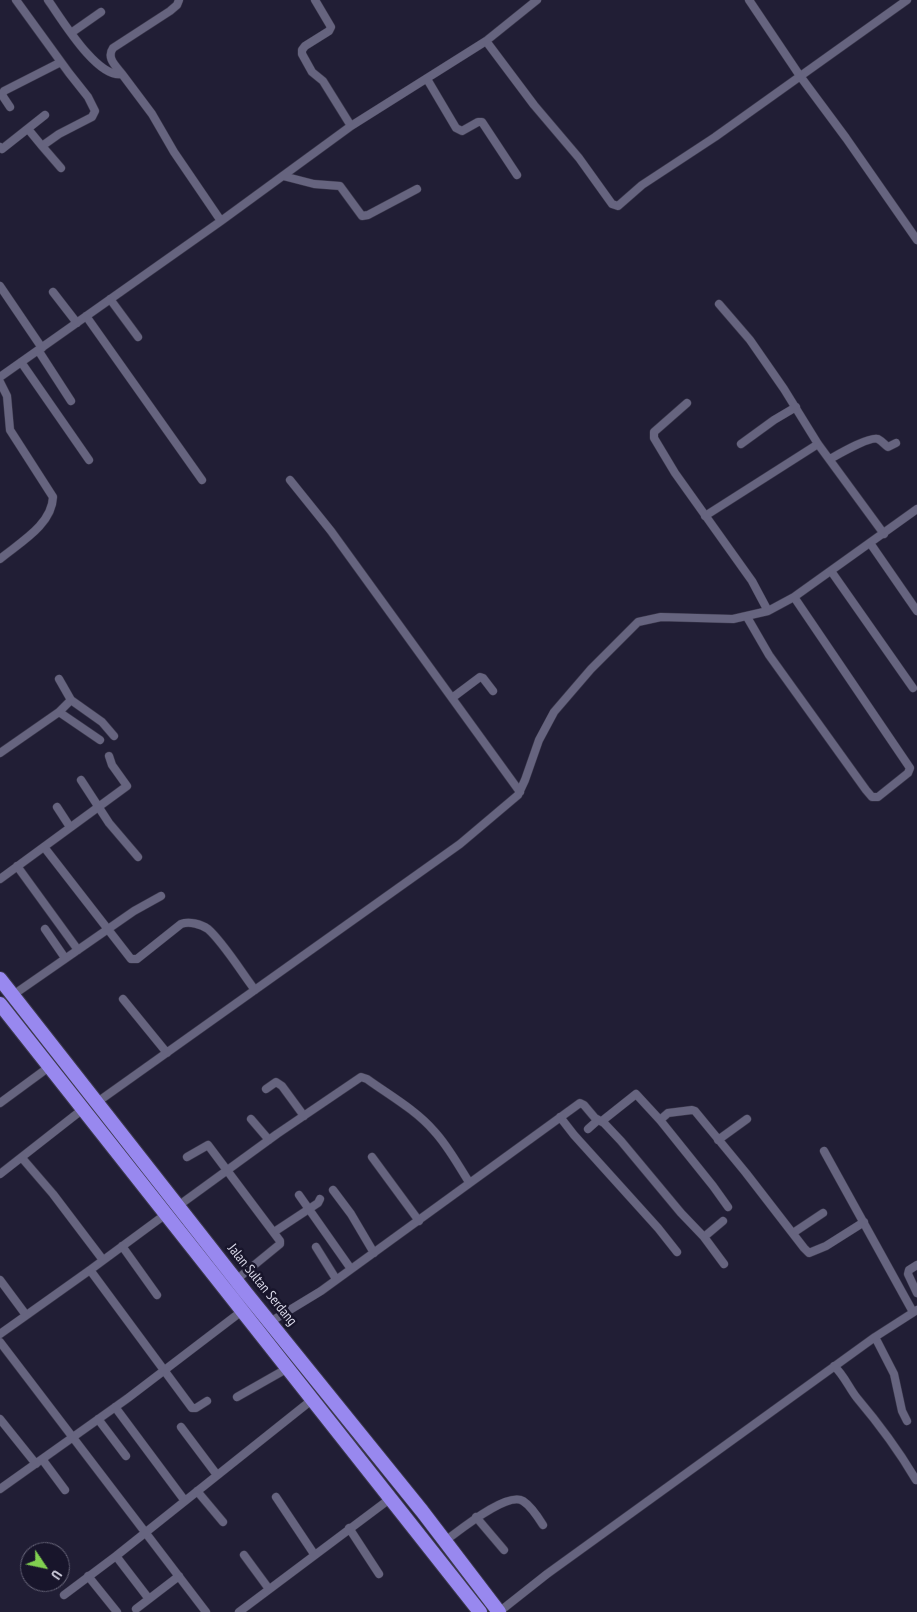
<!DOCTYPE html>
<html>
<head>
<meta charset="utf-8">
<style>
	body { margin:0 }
	#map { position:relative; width:917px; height:1612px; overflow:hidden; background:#211e35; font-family:"PT Sans Narrow",sans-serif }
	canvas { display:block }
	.north { position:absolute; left:20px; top:1542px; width:50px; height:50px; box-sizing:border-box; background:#18152b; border:1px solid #656377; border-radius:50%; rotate:124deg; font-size:14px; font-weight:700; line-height:20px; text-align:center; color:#d9d8e8 }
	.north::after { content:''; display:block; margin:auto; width:18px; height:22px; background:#81d050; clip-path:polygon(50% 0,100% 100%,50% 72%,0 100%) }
</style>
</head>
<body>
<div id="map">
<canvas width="917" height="1612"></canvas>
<div class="north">U</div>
</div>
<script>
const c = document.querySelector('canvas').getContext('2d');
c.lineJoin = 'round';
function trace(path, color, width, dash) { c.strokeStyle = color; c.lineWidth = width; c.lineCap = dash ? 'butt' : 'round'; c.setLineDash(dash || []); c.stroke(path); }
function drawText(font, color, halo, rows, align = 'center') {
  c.font = font + ' "PT Sans Narrow",sans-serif'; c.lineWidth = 5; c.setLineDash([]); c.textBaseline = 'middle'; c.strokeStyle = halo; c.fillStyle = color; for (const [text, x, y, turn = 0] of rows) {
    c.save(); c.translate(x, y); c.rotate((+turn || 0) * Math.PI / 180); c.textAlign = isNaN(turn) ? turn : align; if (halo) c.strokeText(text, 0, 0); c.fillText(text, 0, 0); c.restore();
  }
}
const street = new Path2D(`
	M16,0L69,73L88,97L95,111L92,117L59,134L42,146L61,168
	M48,0C61,18 97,79 122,74L152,114L174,152L221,221
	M315,0L331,27L329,31L305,46L302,50V54L312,72L323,81L351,126
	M749,0L800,76L846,138L917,240
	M71,33L101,12
	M486,41L534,105L579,158L612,204L618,206L642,185L715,137L907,0
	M122,74C116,66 106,58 113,48L170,11L177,5L179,0
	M427,79L456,128L462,131L478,122H482L517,175
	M10,107L2,95L4,91L61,62
	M28,129L42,146
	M0,147L2,149L45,115
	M283,176L314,184L340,186L362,216L368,215L417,189
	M0,286L42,348
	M53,292L77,323
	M110,299L138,337
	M719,304L750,340L784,389L818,444L884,534
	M86,316L202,480
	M38,350L71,401
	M21,362L89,460
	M0,377L221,221L351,126L486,41L537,0
	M0,382L7,396L10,430L53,497C52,525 19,543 0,559
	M687,403L654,432V438L675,473L752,581L768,611
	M741,444L774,420L796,407
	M830,459C839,454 870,436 878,439C882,441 885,445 888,447L896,443
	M290,480L331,531L520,792
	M705,516L818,444
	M870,543L917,611
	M831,571L913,688
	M747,617L769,655L866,790L872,797H878L908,773L910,768L794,597
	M452,698L480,677L483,678L493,691
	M71,700L102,722L114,736
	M59,712L100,740
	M0,753L59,712L71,700L59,679
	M81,780L109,823L138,857
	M57,807L70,827
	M44,847L131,959H137L181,924C189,921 201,924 208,929C223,942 242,973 255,990
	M17,866L78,950
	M0,879L127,786L112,765L109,756
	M45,929L65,958
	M13,995L134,911L161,896
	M123,999L167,1053
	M266,1089L276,1082L282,1086L304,1116
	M0,1103L49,1067
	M96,1103L460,844L518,795L525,780L539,740L554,712L591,669L638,622L661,617L733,619L768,611L794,597L917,509
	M560,1117L574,1135L658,1228L677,1252
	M251,1119L269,1140
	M660,1120L668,1113L692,1110L695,1111L746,1173L804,1248L809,1253L826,1246L864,1222
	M602,1121L636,1094L660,1120L713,1186L728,1207
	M588,1129L598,1120
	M718,1140L747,1119
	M824,1151L913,1312
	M187,1157L208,1145L280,1241V1244L236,1280
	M372,1157L419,1221
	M22,1158L53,1194L103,1260
	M0,1174L83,1109
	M333,1190L351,1214L374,1253
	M299,1195L351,1269
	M178,1206L277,1134L361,1077L367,1079C389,1095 416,1110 434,1131C448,1146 458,1165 469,1182
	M274,1232L318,1203L320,1199
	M793,1233L823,1213
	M704,1237L723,1221
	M122,1246L157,1295
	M316,1247L336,1279
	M917,1265L909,1270L908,1274L917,1293
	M90,1270L192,1408H196L207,1401
	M0,1280L26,1315
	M270,1322L321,1291L580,1103L584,1105L595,1118L604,1123L621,1141L681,1213L704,1237L724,1264
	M0,1334L90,1270L166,1214
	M875,1337L894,1374L902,1411L907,1421
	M0,1342L206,1612
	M834,1366C844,1375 849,1388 857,1398C879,1424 899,1451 916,1480
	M237,1397L288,1368
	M115,1407L185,1501
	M0,1419L36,1464
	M98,1419L126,1456
	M181,1427L217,1475
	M42,1459L65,1490
	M0,1489L128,1398L242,1311
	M197,1491L223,1522
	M276,1497L314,1554
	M476,1517L504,1550
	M349,1528L379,1574
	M445,1541C459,1531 507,1491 523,1501C531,1506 538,1517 543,1525
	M244,1555L269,1589
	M116,1556L149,1599
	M88,1576L117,1612
	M64,1595L116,1556L313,1399
	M136,1609L179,1576
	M239,1612L391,1498
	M499,1612L547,1574L875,1337L917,1310`);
const highway = new Path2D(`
	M0,979L246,1293L422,1511L499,1612
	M0,1004L480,1612`);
trace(street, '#3c394d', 9);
trace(highway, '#3c394d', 16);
trace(street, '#66647f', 8);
trace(highway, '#9888ef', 14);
drawText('14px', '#d9d8e8', '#18152b', [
	["Jalan Sultan Serdang",262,1285,51]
]);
</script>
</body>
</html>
